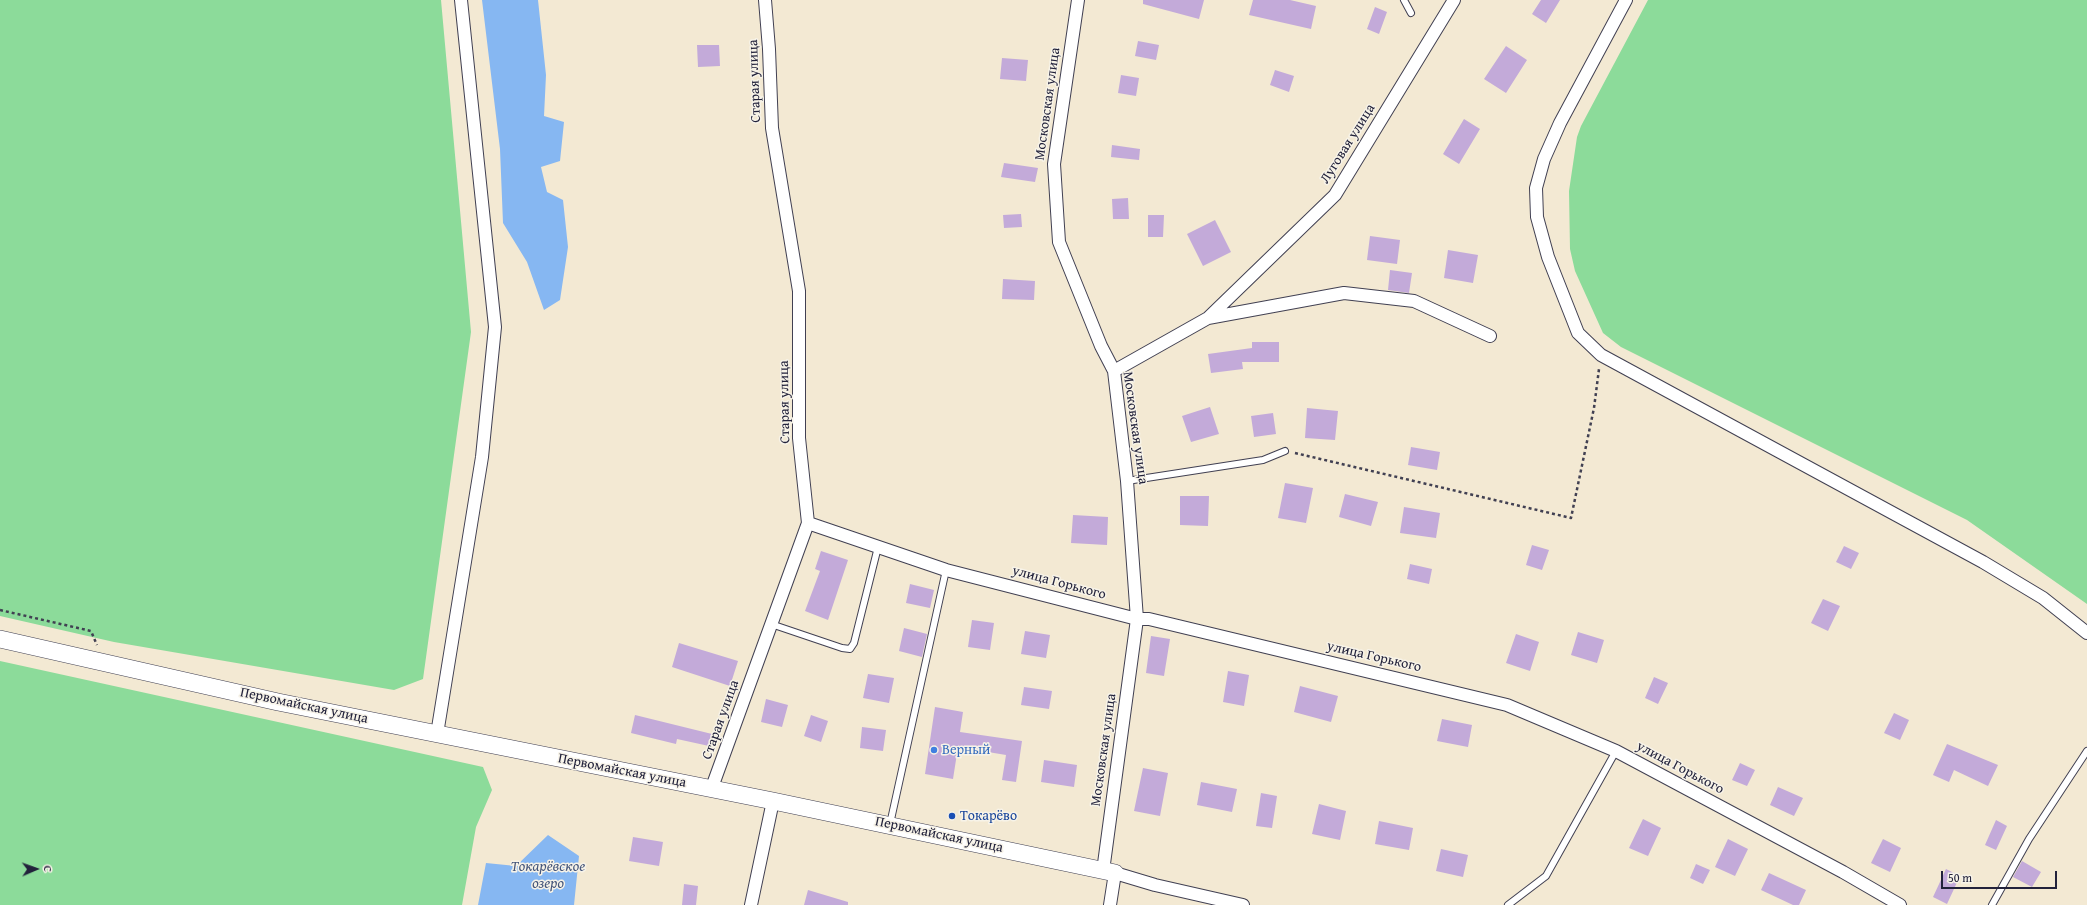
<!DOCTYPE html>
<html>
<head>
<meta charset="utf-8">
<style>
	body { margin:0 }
	#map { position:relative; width:2087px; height:905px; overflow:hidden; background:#f3e9d3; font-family:"Gentium Book Plus",serif }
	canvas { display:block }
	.north { position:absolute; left:16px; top:849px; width:40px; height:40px; -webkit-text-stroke:3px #f7f3e8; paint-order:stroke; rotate:88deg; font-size:11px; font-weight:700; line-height:16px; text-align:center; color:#22223b }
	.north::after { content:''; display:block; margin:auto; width:14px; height:18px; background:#22223b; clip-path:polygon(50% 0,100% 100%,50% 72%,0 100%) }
	.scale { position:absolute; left:1941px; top:871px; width:116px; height:18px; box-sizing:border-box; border:2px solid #22223b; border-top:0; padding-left:5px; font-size:12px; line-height:14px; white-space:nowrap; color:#22223b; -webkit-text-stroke:3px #f7f3e8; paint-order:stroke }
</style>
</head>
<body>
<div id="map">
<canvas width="2087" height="905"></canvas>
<div class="north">С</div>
<div class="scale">50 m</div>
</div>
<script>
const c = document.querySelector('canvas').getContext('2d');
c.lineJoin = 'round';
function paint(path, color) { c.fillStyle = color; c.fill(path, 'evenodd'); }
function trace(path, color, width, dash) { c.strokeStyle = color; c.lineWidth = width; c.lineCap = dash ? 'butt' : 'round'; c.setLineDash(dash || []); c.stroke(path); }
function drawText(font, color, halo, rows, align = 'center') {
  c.font = font + ' "Gentium Book Plus",serif'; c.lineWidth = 3; c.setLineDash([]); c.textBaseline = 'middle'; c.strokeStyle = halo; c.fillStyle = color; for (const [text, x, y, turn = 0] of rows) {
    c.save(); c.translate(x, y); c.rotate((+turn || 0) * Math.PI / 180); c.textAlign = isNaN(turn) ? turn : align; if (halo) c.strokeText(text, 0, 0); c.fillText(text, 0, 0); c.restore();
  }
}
paint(new Path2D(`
	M0,0H441L471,332L423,679L394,690L114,642L0,616Z
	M1648,0H2087V604L1967,520L1621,347L1603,333L1575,271L1570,249L1569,191L1577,137L1581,126Z
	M0,661L483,767L492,790L476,827L462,905H0Z`), '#8cdb9a');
paint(new Path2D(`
	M482,0H538L546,75L544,116L564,122L560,161L541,167L547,192L563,200L568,247L560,300L544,310L527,262L503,223L500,149Z
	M548,835L579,856L574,905H478L486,863L516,866Z`), '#86b7f2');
paint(new Path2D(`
	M1143,0H1204L1199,19L1143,4Z
	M1253,0H1290L1316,6L1311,29L1249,15Z
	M1541,0H1560L1546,23L1532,14Z
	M1375,7L1387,12L1379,34L1367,29Z
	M1138,41L1159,45L1156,60L1135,56Z
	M697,45H719L720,66L698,67Z
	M1506,46L1527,60L1506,93L1484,79Z
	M1002,58L1028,60L1026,81L1000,79Z
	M1275,70L1294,76L1289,92L1270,85Z
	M1121,75L1139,78L1136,96L1118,93Z
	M1464,119L1480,129L1459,164L1443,154Z
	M1112,145L1140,149L1139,160L1111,157Z
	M1004,163L1038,168L1035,182L1001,177Z
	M1128,198L1129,219H1113L1112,199Z
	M1021,214L1022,227L1004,228L1003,215Z
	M1148,215H1164L1163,237H1148Z
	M1215,220L1231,252L1203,266L1187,234Z
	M1370,236L1400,240L1397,264L1367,260Z
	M1448,250L1478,255L1473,283L1444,278Z
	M1390,270L1412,273L1409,293L1388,290Z
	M1003,279L1035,281L1034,300L1002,299Z
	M1252,342H1279V362H1242L1243,369L1211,373L1208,354L1252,348Z
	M1210,407L1219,434L1191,442L1182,416Z
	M1307,408L1338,411L1335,440L1305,438Z
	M1273,413L1276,434L1254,437L1251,416Z
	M1411,447L1440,452L1437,470L1408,465Z
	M1285,483L1313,488L1306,523L1278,518Z
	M1345,494L1378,502L1371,526L1339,517Z
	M1180,496H1209L1208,526L1180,525Z
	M1404,507L1440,513L1436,538L1400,533Z
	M1073,515L1108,517L1107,545L1071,543Z
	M1532,545L1549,550L1542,570L1526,565Z
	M1844,546L1859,553L1851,569L1836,562Z
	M821,551L848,560L828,620L805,611L820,571L815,569Z
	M1410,564L1432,569L1429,584L1407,579Z
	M910,584L934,590L930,608L906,603Z
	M1823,599L1840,606L1828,631L1811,623Z
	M972,620L994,623L990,650L968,647Z
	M904,628L927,634L922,657L899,651Z
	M1025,631L1050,635L1046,658L1021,654Z
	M1578,632L1604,640L1597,663L1571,655Z
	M1516,634L1539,642L1530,671L1506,663Z
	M1151,636L1170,639L1164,676L1146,673Z
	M679,643L738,661L730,686L672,667Z
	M1228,671L1249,675L1244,706L1223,702Z
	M868,674L894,678L889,703L863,698Z
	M1654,677L1668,683L1658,704L1645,698Z
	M1300,686L1338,696L1331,722L1294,712Z
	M1024,687L1052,691L1049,709L1021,705Z
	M766,699L788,705L782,727L761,722Z
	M935,707L963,712L960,732L1022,741L1016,782L1002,780L1006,755L958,747L953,779L925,774Z
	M1894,713L1909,720L1900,740L1884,733Z
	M635,715L712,734L709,746L677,739L676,744L631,733Z
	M811,715L828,721L821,742L804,736Z
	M1442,719L1472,725L1468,747L1437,741Z
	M862,727L886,730L883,751L860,748Z
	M1947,744L1998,765L1988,786L1954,770L1949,782L1933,775Z
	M1044,760L1077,765L1074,787L1041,782Z
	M1740,763L1755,770L1747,786L1732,780Z
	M1143,768L1168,773L1160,816L1134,811Z
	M1201,782L1237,789L1232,812L1197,805Z
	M1778,787L1803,798L1794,816L1770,805Z
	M1261,793L1277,796L1272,828L1256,826Z
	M1319,804L1346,811L1340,840L1312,834Z
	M1643,819L1661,828L1648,856L1629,848Z
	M1996,820L2007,826L1996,850L1985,845Z
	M1379,821L1413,828L1409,850L1375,844Z
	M633,837L663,842L659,866L629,861Z
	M1728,839L1748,849L1735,876L1715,867Z
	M1883,839L1901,848L1890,872L1871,863Z
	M1441,849L1468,855L1463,877L1436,871Z
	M2022,861L2041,872L2032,887L2013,877Z
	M1696,864L1710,870L1703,884L1690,878Z
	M1946,869L1960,876L1947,904L1933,897Z
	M1769,873L1806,890L1799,905H1793L1761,890Z
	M684,884L698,886L696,905H682Z
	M808,890L848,902V905H804Z`), '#c3aad9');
const lane = new Path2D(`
	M1404,0L1411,13
	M1127,481L1263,460L1285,451
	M771,624L842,648L850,649L854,643L878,547
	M890,824L946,570
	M1508,905L1546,876L1616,751
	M1992,905L2029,839L2087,751`);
const street = new Path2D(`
	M1078,0L1054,164L1059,242L1101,346L1114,371L1127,481L1137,619L1103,871
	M1626,0L1560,123L1544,159L1536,188L1537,217L1548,257L1578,333L1601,355L1983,562L2043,598L2087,633
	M1208,318L1335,195L1454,0
	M1114,371L1208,318L1344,293L1414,301L1490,336
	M808,523L946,570L1137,619H1149L1507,705L1616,751L1843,872L1900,905
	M437,734L482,457L495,327L461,0
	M711,790L808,523L799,438V291L772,128L769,49L765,0
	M751,905L773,801
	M1110,905L1115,873L1155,885L1243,905`);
const secondary = new Path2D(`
	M0,639L278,702L773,801L1115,873`);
trace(lane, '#414052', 8);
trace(street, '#414052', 14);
trace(secondary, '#414052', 18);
trace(new Path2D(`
	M1295,453L1571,518L1594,408L1599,369
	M0,610L91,631L97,645`), '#414052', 2.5, [3, 3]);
trace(lane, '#fff', 6);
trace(street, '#fff', 12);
trace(secondary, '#fff', 17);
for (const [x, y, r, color] of [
	[934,750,4,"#3f7fe0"],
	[952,816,4,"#1a4fb4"]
]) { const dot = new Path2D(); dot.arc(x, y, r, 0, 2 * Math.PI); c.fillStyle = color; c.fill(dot); trace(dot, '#f7f3e8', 1.5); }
drawText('14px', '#22223b', '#f7f3e8', [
	["Старая улица",755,81,-92],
	["Московская улица",1048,104,-82],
	["Луговая улица",1348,144,-58],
	["Старая улица",785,402,-91],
	["Московская улица",1135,428,82],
	["улица Горького",1059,583,15],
	["улица Горького",1374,657,13],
	["Первомайская улица",304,706,12],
	["Старая улица",721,720,-70],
	["Московская улица",1104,750,-82],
	["улица Горького",1680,768,28],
	["Первомайская улица",622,771,11],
	["Первомайская улица",939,835,12]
]);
drawText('14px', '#366cbe', '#f7f3e8', [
	["Верный",942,750]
], 'left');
drawText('14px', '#164399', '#f7f3e8', [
	["Токарёво",960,816]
], 'left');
drawText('italic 15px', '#45567b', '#f7f3e8', [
	["Токарёвское",548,867],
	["озеро",548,884]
]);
</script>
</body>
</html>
